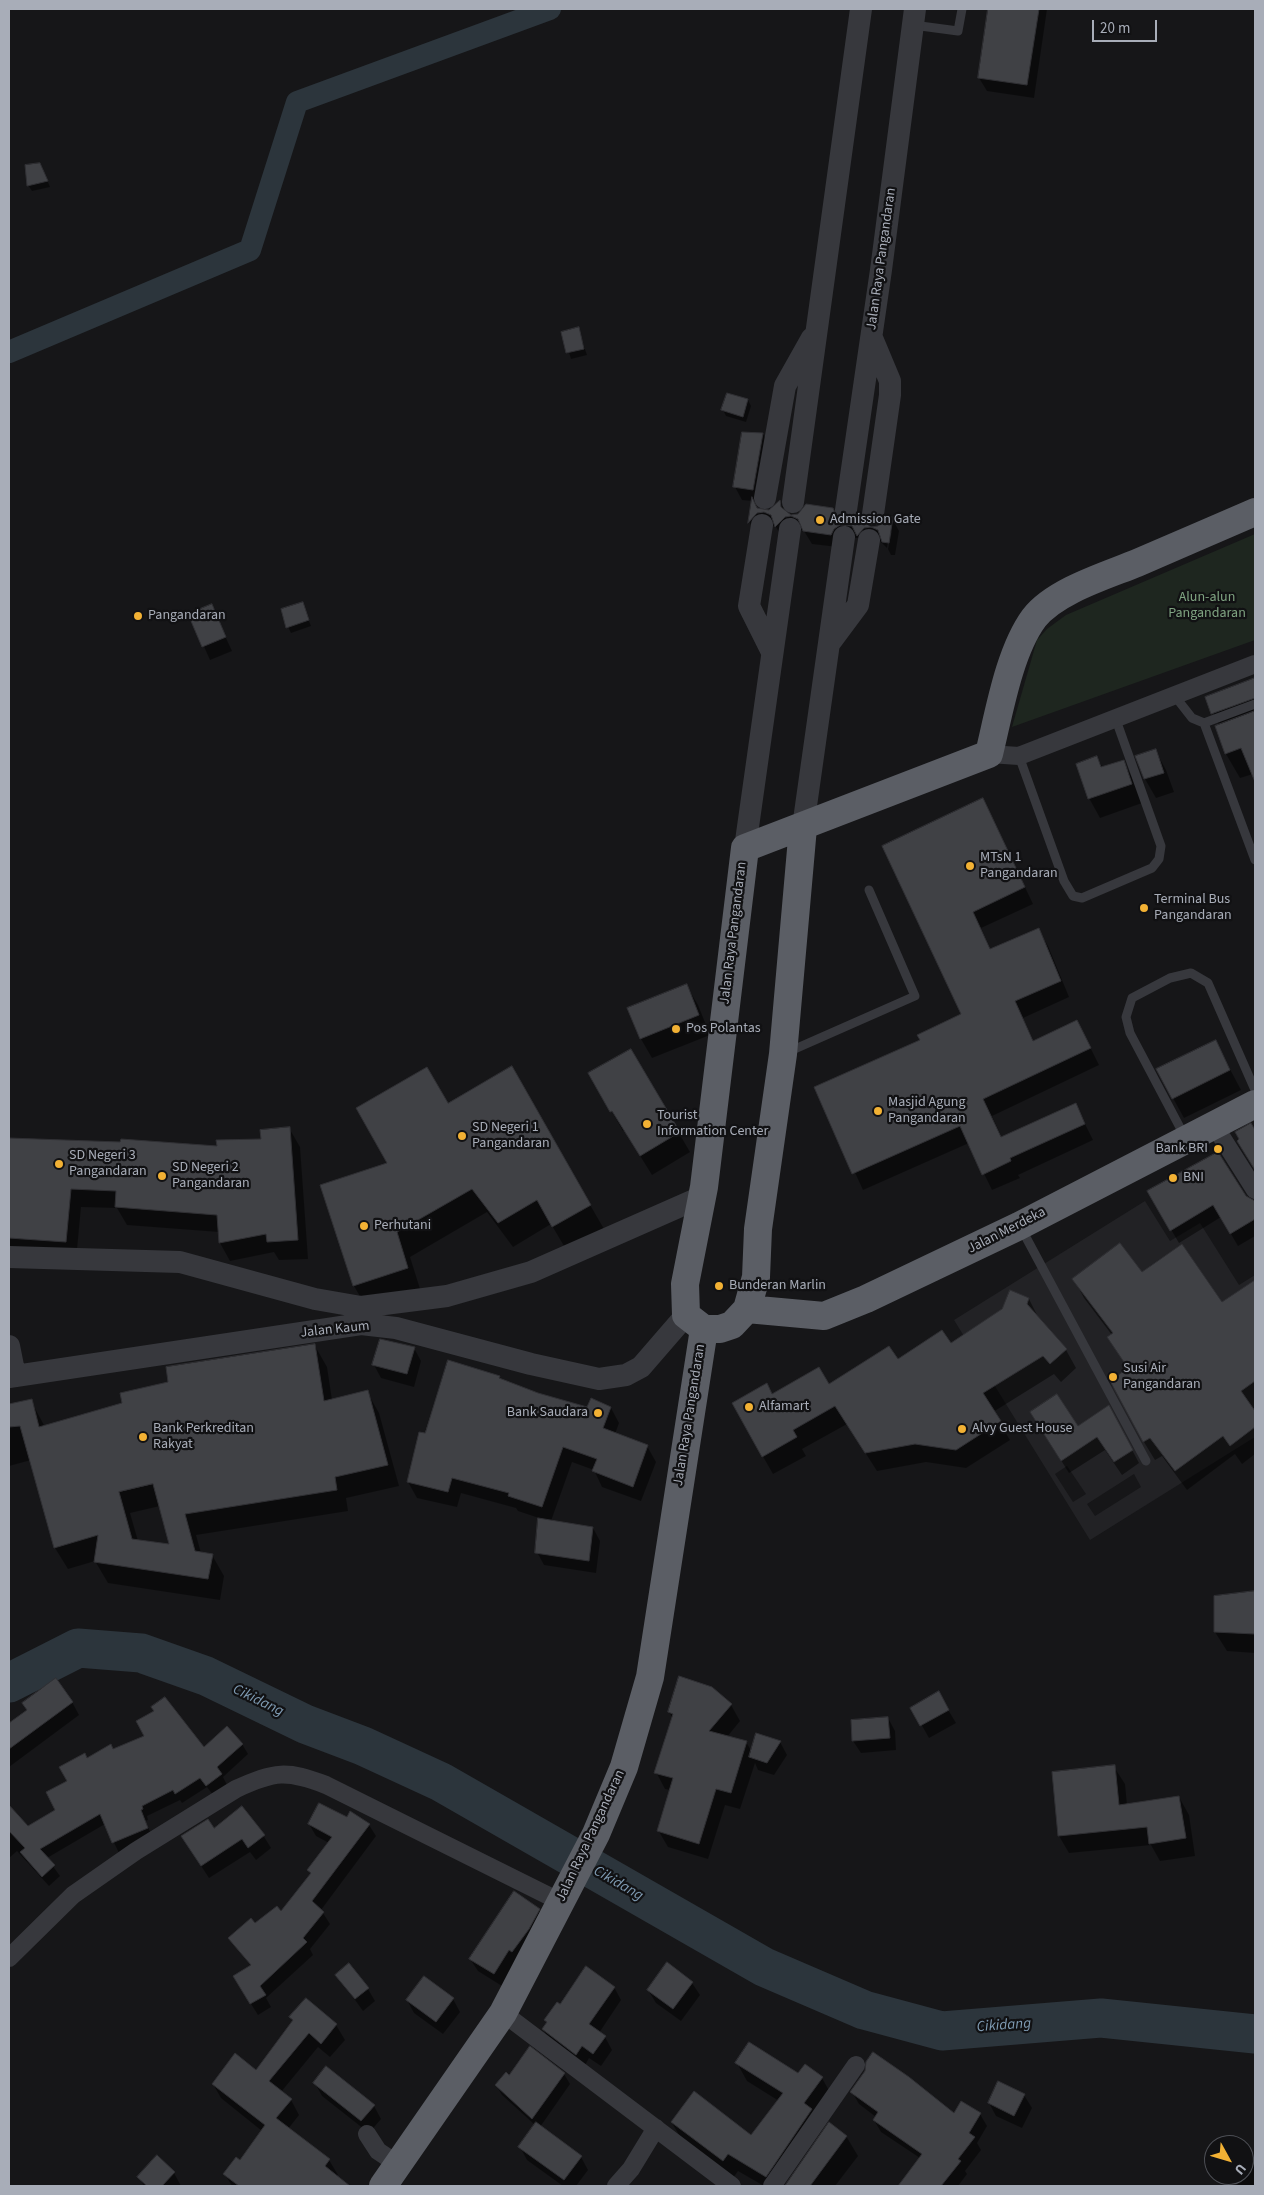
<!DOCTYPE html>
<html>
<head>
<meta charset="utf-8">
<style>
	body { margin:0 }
	#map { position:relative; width:1264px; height:2195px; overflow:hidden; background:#161618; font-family:"Source Sans 3",sans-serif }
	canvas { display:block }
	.frame { position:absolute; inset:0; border:10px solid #a8adb8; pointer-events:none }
	.north { position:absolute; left:1204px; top:2135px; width:50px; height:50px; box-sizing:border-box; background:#111113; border:1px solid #4d4f55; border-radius:50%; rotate:129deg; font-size:14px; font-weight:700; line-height:20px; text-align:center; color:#a8adb8 }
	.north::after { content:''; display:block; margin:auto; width:18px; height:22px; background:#f2b134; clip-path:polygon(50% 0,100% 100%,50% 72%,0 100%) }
	.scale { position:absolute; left:1092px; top:20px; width:65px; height:22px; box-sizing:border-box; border:2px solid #a8adb8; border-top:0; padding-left:6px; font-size:15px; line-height:18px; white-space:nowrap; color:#a8adb8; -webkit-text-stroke:4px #111113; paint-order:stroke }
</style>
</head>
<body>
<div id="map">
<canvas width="1264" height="2195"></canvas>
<div class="frame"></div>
<div class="north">U</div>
<div class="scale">20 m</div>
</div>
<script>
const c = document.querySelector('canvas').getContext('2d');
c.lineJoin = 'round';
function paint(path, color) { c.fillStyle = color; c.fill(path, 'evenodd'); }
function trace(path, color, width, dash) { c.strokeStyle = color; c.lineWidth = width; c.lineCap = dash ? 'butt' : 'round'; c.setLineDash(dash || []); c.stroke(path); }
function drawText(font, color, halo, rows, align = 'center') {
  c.font = font + ' "Source Sans 3",sans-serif'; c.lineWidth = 4.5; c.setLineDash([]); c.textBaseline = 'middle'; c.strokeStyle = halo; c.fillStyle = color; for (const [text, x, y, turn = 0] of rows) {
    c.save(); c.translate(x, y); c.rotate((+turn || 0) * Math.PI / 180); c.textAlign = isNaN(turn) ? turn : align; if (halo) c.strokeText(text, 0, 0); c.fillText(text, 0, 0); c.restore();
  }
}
paint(new Path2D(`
	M1145,1201L1170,1241L1200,1223L1239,1285L1255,1275V1291L1250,1284L1243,1389L1255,1381V1411L1215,1357L1230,1446L1255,1427V1437L1090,1540L954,1320ZM1182,1244L1234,1319L1200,1341L1150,1266ZM1010,1290L1029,1298L1014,1336L997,1322ZM1037,1315L1067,1349L1050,1364L1019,1330ZM1137,1316L1121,1357L1107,1337ZM1152,1351L1217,1440L1175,1471L1109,1382ZM1057,1394L1061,1461L1030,1412ZM1086,1421L1127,1453L1114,1462ZM1067,1466L1086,1494L1073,1502L1055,1474ZM1134,1474L1141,1487L1095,1516L1087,1504Z`), '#222225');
paint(new Path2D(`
	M1255,534V640L1012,727L1037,640L1047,629L1066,615Z`), '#1e261f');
paint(new Path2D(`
	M989,9H1047L1034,98L987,91L979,78Z
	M43,170L50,187L32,191L28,185Z
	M578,329L587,355L571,359L563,333Z
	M748,400L751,406L746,422L726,416L723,410Z
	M763,434L770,447L760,503L754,502L758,510L769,512L780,502L790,516L832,509L840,522L852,523L860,514L870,528L879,527L892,518L899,531L895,555H891L888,549L892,531L889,534L887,548L879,540L847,537L838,547L812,544L804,531L799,529L783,539L776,527L772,525L756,535L750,523L753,501L742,500L735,487Z
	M302,604L311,626L291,633L288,627Z
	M211,606L232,651L210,660L190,615Z
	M1255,679V779L1253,774L1240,778L1226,754L1219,725L1207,698Z
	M1155,750L1166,770L1174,792L1156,798L1145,779L1137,756Z
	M1097,758L1103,768L1123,761L1134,781L1142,803L1100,818L1089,798Z
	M991,816L1033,904L981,928L991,950L1038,930L1048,946L1069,997L1023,1018L1034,1042L1077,1021L1099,1065L992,1116L1002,1138L1075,1104L1093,1140L1018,1175L1020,1178L992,1190L969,1143L863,1190L816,1088L922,1041L963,1015L884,847Z
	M686,985L698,1005L710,1035L652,1058L641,1039Z
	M1215,1041L1241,1090L1184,1118L1173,1098Z
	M631,1051L690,1152L652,1175L624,1130L623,1131L590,1073Z
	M511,1068L604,1229L567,1251L551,1224L513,1247L487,1212L410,1257L421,1292L368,1310L354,1286L389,1164L448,1105Z
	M289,1128L300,1147L308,1259L279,1260L274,1252L230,1261L220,1243L219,1232L127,1225L117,1208L81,1207L76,1260L9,1253V1139L218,1147L262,1140Z
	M1149,1192L1245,1197L1255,1202V1236L1238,1246L1221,1217L1179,1243Z
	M1141,1273L1222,1304L1250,1285L1255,1293V1454L1242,1464L1235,1454L1187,1490L1162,1456L1155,1460L1144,1442L1112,1381L1129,1369L1109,1337L1112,1335L1084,1298L1074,1279Z
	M1029,1299L1039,1319L1066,1350L1076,1368L1061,1382L1054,1374L993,1412L1010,1440L966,1468L926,1462L877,1471L847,1424L802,1449L806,1456L773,1474L733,1404L829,1385L950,1344Z
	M315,1346L327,1367L332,1400L367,1392L379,1413L399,1486L346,1498L348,1511L196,1535L201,1553L212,1555L224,1576L220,1600L108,1583L95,1561L68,1569L55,1548L31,1460L9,1466V1406L31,1401L45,1427ZM160,1506L170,1546L138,1541L130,1513Z
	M414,1348L421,1361L414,1387L381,1378L374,1365Z
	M499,1377L501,1380L538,1394L588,1408H611L619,1423L615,1434L647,1446L656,1462L641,1501L602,1487L594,1470L572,1462L551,1521L593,1528L600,1541L596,1573L544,1565L537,1552L539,1518L518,1511L516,1508L461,1493L457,1507L417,1498L408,1482L426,1435Z
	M1116,1420L1139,1463L1122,1475L1105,1450L1069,1473L1039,1425L1077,1428Z
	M1255,1592V1653L1227,1651L1215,1632L1216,1597Z
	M938,1693L956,1723L929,1738L912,1708Z
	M72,1702L79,1715L9,1767V1725L28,1711Z
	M731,1705L740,1721L727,1737L746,1742L752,1752L780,1742L787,1755L774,1775L758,1770L755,1763L740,1809L725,1805L708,1859L668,1847L658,1830L671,1790L665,1789L656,1772L673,1719L669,1712Z
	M888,1718L895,1731L896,1750L861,1753L853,1741Z
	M242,1744L248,1754L223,1777L227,1785L213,1795L207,1787L182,1803L180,1800L147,1816L148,1820L145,1821L153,1838L119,1853L105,1824L47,1858L60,1876L49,1886L17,1851L9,1858V1806L28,1827L57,1810L69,1782L87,1760L113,1751L203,1749Z
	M1114,1767L1125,1784L1127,1805L1179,1797L1189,1815L1195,1856L1160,1861L1151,1845L1069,1853L1059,1836Z
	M309,1824L369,1825L376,1836L321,1910L330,1924L310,1949L313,1955L266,1998L271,2007L258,2015L241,1988L251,1966L230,1938L281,1913L312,1875L309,1870L329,1843L316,1836Z
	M214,1830L263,1835L271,1848L256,1860L250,1852L209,1878L190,1849Z
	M539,1910L546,1923L502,1986L478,1971L470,1959Z
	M337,1975L368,1989L375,2001L363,2011Z
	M692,1983L700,1995L681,2021L656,2003L648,1990Z
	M614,1987L621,2000L599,2033L605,2037L612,2050L601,2066L589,2058L584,2067L551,2042L543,2029L560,2006Z
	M306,1999L336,2025L345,2040L330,2057L318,2047L281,2092L291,2100L299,2115L288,2129L329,2160L338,2175L336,2177L348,2186H232L225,2174L240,2162L262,2131L221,2098L213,2084L256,2072L294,2022L291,2017Z
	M453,1999L460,2012L443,2034L414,2013L407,2000Z
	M530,2048L564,2074L570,2084L540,2127L581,2157L588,2170L576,2186H563L527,2160L520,2147L535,2125L502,2095L496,2085L509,2077Z
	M737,2063L822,2078L832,2096L764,2186L738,2171L733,2178L682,2140L672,2123L751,2137L779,2101L747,2081Z
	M315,2083L374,2106L381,2119L369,2133L322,2096Z
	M852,2092L954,2115L980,2114L987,2126L977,2143L981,2150L965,2171L967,2174L958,2186H900L920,2158L881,2132L874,2120L876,2117L859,2104Z
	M1024,2095L1032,2108L1022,2128L996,2116L989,2103Z
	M830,2124L846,2136L858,2156L835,2186H786Z
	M1255,2163V2186H1236Z
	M174,2173L181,2186H144L139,2177Z`), '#0007');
trace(new Path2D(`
	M9,352L250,250L297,102L550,9`), '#2c353c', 22);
trace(new Path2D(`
	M9,1683L78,1648L141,1653L206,1676L305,1724L363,1746L441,1782L764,1967L864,2010L942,2031L1101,2018L1255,2034`), '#2c353c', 39);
const building = new Path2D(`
	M988,9H1039L1027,85L978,78Z
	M40,163L48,181L27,186L25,165Z
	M579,327L584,349L566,353L561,332Z
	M727,393L748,399L743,417L721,410Z
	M742,432L763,433L753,490L733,487Z
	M752,497L757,508L769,510L780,500L781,507L791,515L798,514L806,504L833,508L838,520L845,523L851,522L860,512L861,519L871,527L878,526L886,516L893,517L889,543L882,542L878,530L871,527L864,528L857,536L852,526L840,525L834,529L831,535L803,531L798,519L791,516L785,517L775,527L771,515L764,512L757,513L748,523Z
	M303,602L309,620L286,628L281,609Z
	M212,604L226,637L202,647L188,614Z
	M1255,678V698L1211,714L1205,697Z
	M1255,711V782L1241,748L1225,754L1215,726Z
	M1156,749L1164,773L1144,779L1135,756Z
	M1097,756L1101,767L1124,760L1132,784L1088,799L1076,764Z
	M983,798L1025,887L973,912L990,949L1039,928L1061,981L1015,1001L1033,1041L1077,1020L1091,1048L983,1099L1001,1137L1076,1103L1085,1124L1010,1158L1011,1161L982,1175L960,1126L852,1174L814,1087L920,1040L917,1035L961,1014L882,846Z
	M687,984L699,1015L640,1039L627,1008Z
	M1216,1040L1230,1070L1172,1099L1156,1069Z
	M631,1049L680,1132L640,1156L612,1111L610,1112L588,1073Z
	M512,1066L591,1205L552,1227L537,1200L498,1223L472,1189L397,1232L408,1268L353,1286L320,1185L387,1163L356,1108L427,1067L448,1103Z
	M1251,1123L1255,1130V1170L1237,1141L1239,1139L1235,1132Z
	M290,1127L298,1240L267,1242L266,1234L219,1243L217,1215L115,1207L116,1191L71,1189L66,1242L9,1238V1138L120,1142L121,1139L217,1146L216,1140L261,1139L260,1130Z
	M1218,1152L1246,1196L1255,1201V1219L1230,1234L1213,1205L1170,1231L1147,1191Z
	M1120,1243L1142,1272L1182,1244L1222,1302L1255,1280V1381L1241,1391L1255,1411V1427L1230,1446L1223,1436L1175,1471L1150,1438L1143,1442L1110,1381L1128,1368L1107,1337L1113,1333L1072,1279Z
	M1010,1290L1029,1298L1027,1304L1067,1349L1050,1364L1043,1356L983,1393L1001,1421L956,1450L915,1444L865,1453L835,1406L793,1430L797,1437L762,1457L732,1403L767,1383L772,1394L819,1367L829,1384L889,1346L898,1359L942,1330L951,1343L1002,1309Z
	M380,1339L415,1347L407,1374L372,1365Z
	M315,1344L324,1401L368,1390L388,1465L335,1477L337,1490L185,1514L195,1551L213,1554L208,1579L94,1562L98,1535L54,1548L20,1426L9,1427V1404L32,1399L39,1427L122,1403L120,1393L168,1382L166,1367ZM153,1484L169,1544L132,1539L119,1492Z
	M448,1360L500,1376L499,1378L538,1393L587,1407L591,1398L611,1407L603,1428L648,1445L633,1487L592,1471L597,1459L563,1447L542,1507L508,1496L509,1493L452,1478L448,1492L407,1482L419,1432L425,1433Z
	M1057,1394L1078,1426L1109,1405L1133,1450L1114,1462L1097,1437L1061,1461L1030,1412Z
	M538,1518L593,1527L589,1561L535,1553Z
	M1255,1591V1634L1214,1632V1596Z
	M679,1676L712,1687L732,1704L709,1731L747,1741L731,1793L716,1789L699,1844L657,1831L673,1778L654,1773L673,1714L668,1712Z
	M56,1678L73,1702L9,1749V1723L27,1710L22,1703Z
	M939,1691L949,1710L920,1726L910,1708Z
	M165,1697L204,1747L227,1726L243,1744L217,1767L222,1774L206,1786L200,1778L175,1794L173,1790L142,1806L143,1809L141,1810L148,1828L112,1843L100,1814L40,1849L55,1865L42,1877L20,1852L25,1848L9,1831V1805L28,1826L55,1810L46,1792L67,1781L59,1767L85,1753L87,1758L111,1744L113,1749L144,1736L136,1721L154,1711L151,1707Z
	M888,1717L890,1738L852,1741L851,1720Z
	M756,1733L781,1741L767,1763L749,1757Z
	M1115,1765L1119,1805L1179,1796L1186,1838L1149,1844L1147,1827L1058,1836L1052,1772Z
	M319,1803L347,1817L350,1811L370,1824L312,1901L324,1912L303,1938L307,1942L260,1986L266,1995L250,2004L233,1976L251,1965L228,1938L251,1918L255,1923L277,1906L281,1911L311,1873L307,1870L332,1837L308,1824Z
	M242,1806L265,1835L248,1848L242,1839L201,1866L181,1836L208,1819L214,1828Z
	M514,1891L540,1909L529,1929L512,1952L509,1950L494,1974L469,1959Z
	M667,1962L693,1982L673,2009L647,1990Z
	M349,1963L369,1988L355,1999L335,1975Z
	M586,1966L615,1987L589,2024L606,2036L593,2054L582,2046L576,2055L542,2029L547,2022L544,2020L557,2002L560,2004Z
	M424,1976L454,1998L436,2022L406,2000Z
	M306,1998L337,2024L321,2044L309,2033L269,2081L292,2099L276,2118L330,2159L325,2166L350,2186H239L223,2174L236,2157L240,2160L265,2125L212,2084L235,2053L256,2070L293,2020L289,2017Z
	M749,2042L798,2073L805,2064L823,2077L804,2103L812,2109L766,2177L728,2154L723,2161L671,2122L694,2091L751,2135L783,2093L735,2063Z
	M530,2046L565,2073L532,2119L495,2085L506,2072L509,2075Z
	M873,2052L909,2077L954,2113L961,2101L981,2113L969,2133L975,2137L958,2159L961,2161L941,2186H898L922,2154L873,2120L878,2112L850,2092L865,2071L866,2062Z
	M326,2066L375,2105L361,2121L313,2083Z
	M998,2081L1025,2094L1014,2116L988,2103Z
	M536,2122L582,2156L564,2180L518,2147Z
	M829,2122L847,2136L810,2186H785Z
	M157,2155L175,2172L162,2186H147L137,2177Z`);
paint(building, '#404145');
trace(building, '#303034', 1);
trace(new Path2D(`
	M913,25L958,31L962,9
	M1174,695L1192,718L1204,723L1255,704
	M1204,723L1255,860
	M1019,756L1064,881L1073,896L1082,898L1152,868L1159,859L1161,846L1115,717
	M788,1052L915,996L869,890
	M1185,1137L1130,1033L1126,1017L1132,998L1170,978L1191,973L1208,983L1255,1090
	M1021,1228L1146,1461`), '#37383d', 9);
trace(new Path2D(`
	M989,754L1019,756L1255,664
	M1214,1125L1255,1190
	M9,1958L73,1895L136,1851L236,1789C275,1771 287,1770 326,1785L561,1902
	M503,2013L732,2186
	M367,2134L378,2151L399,2165
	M616,2186L631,2169L656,2128
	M772,2186L856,2065`), '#37383d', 18);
trace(new Path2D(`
	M872,338L890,381V395L873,514
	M765,498L785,386L812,338
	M793,502L861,9
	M846,510L881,270L915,9
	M762,525L749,606L772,652
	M829,644L858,605L869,540
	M803,827L844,537
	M745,848L790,529
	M9,1257L180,1262L315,1299L361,1307L447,1296L531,1272L701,1197
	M9,1346L15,1376
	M9,1377L361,1324L396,1328L531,1364L599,1379L626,1375L641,1367L686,1315`), '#37383d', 22);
trace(new Path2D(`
	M747,1309L824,1316L866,1299L1019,1226L1255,1104
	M704,1329L686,1315L685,1284L704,1187L745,848L989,754C999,713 1009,652 1034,618C1055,591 1105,576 1137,563C1176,546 1216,529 1255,512
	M704,1329H720L732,1325L747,1309L756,1277L758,1229L783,1054L803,827
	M383,2186L503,2013L596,1834L624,1767L650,1677L704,1329`), '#5b5e65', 28);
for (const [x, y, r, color] of [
	[820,520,5,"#f2b134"],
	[138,616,5,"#f2b134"],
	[970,866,5,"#f2b134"],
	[1144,908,5,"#f2b134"],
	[676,1029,5,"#f2b134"],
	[878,1111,5,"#f2b134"],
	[647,1124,5,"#f2b134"],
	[462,1136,5,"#f2b134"],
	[1218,1149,5,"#f2b134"],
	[59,1164,5,"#f2b134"],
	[162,1176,5,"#f2b134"],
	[1173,1178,5,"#f2b134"],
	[364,1226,5,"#f2b134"],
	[719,1286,5,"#f2b134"],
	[1113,1377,5,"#f2b134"],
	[749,1407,5,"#f2b134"],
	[598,1413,5,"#f2b134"],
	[962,1429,5,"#f2b134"],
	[143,1437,5,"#f2b134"]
]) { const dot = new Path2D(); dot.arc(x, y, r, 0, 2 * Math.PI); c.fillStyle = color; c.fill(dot); trace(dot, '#111113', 2); }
drawText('14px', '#a8adb8', '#111113', [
	["Jalan Raya Pangandaran",882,259,-82],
	["Jalan Raya Pangandaran",734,933,-83],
	["Jalan Merdeka",1007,1231,-27],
	["Jalan Kaum",335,1330,-6],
	["Jalan Raya Pangandaran",690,1415,-81],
	["Jalan Raya Pangandaran",591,1836,-65]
]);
drawText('14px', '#a8adb8', '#111113', [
	["Admission Gate",830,520],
	["Pangandaran",148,616],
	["MTsN 1",980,858],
	["Pangandaran",980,874],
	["Terminal Bus",1154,900],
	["Pangandaran",1154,916],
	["Pos Polantas",686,1029],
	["Masjid Agung",888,1103],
	["Pangandaran",888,1119],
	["Tourist",657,1116],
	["Information Center",657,1132],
	["SD Negeri 1",472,1128],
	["Pangandaran",472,1144],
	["Bank BRI",1208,1149,"right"],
	["SD Negeri 3",69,1156],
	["Pangandaran",69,1172],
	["SD Negeri 2",172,1168],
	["Pangandaran",172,1184],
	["BNI",1183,1178],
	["Perhutani",374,1226],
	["Bunderan Marlin",729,1286],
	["Susi Air",1123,1369],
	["Pangandaran",1123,1385],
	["Alfamart",759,1407],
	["Bank Saudara",588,1413,"right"],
	["Bank Perkreditan",153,1429],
	["Rakyat",153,1445],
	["Alvy Guest House",972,1429]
], 'left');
drawText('14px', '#7fa381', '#111113', [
	["Alun-alun",1207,598],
	["Pangandaran",1207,614]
]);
drawText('italic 15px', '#7f9bb3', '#111113', [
	["Cikidang",258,1701,26],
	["Cikidang",618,1884,30],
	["Cikidang",1004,2026,-4]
]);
</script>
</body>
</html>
